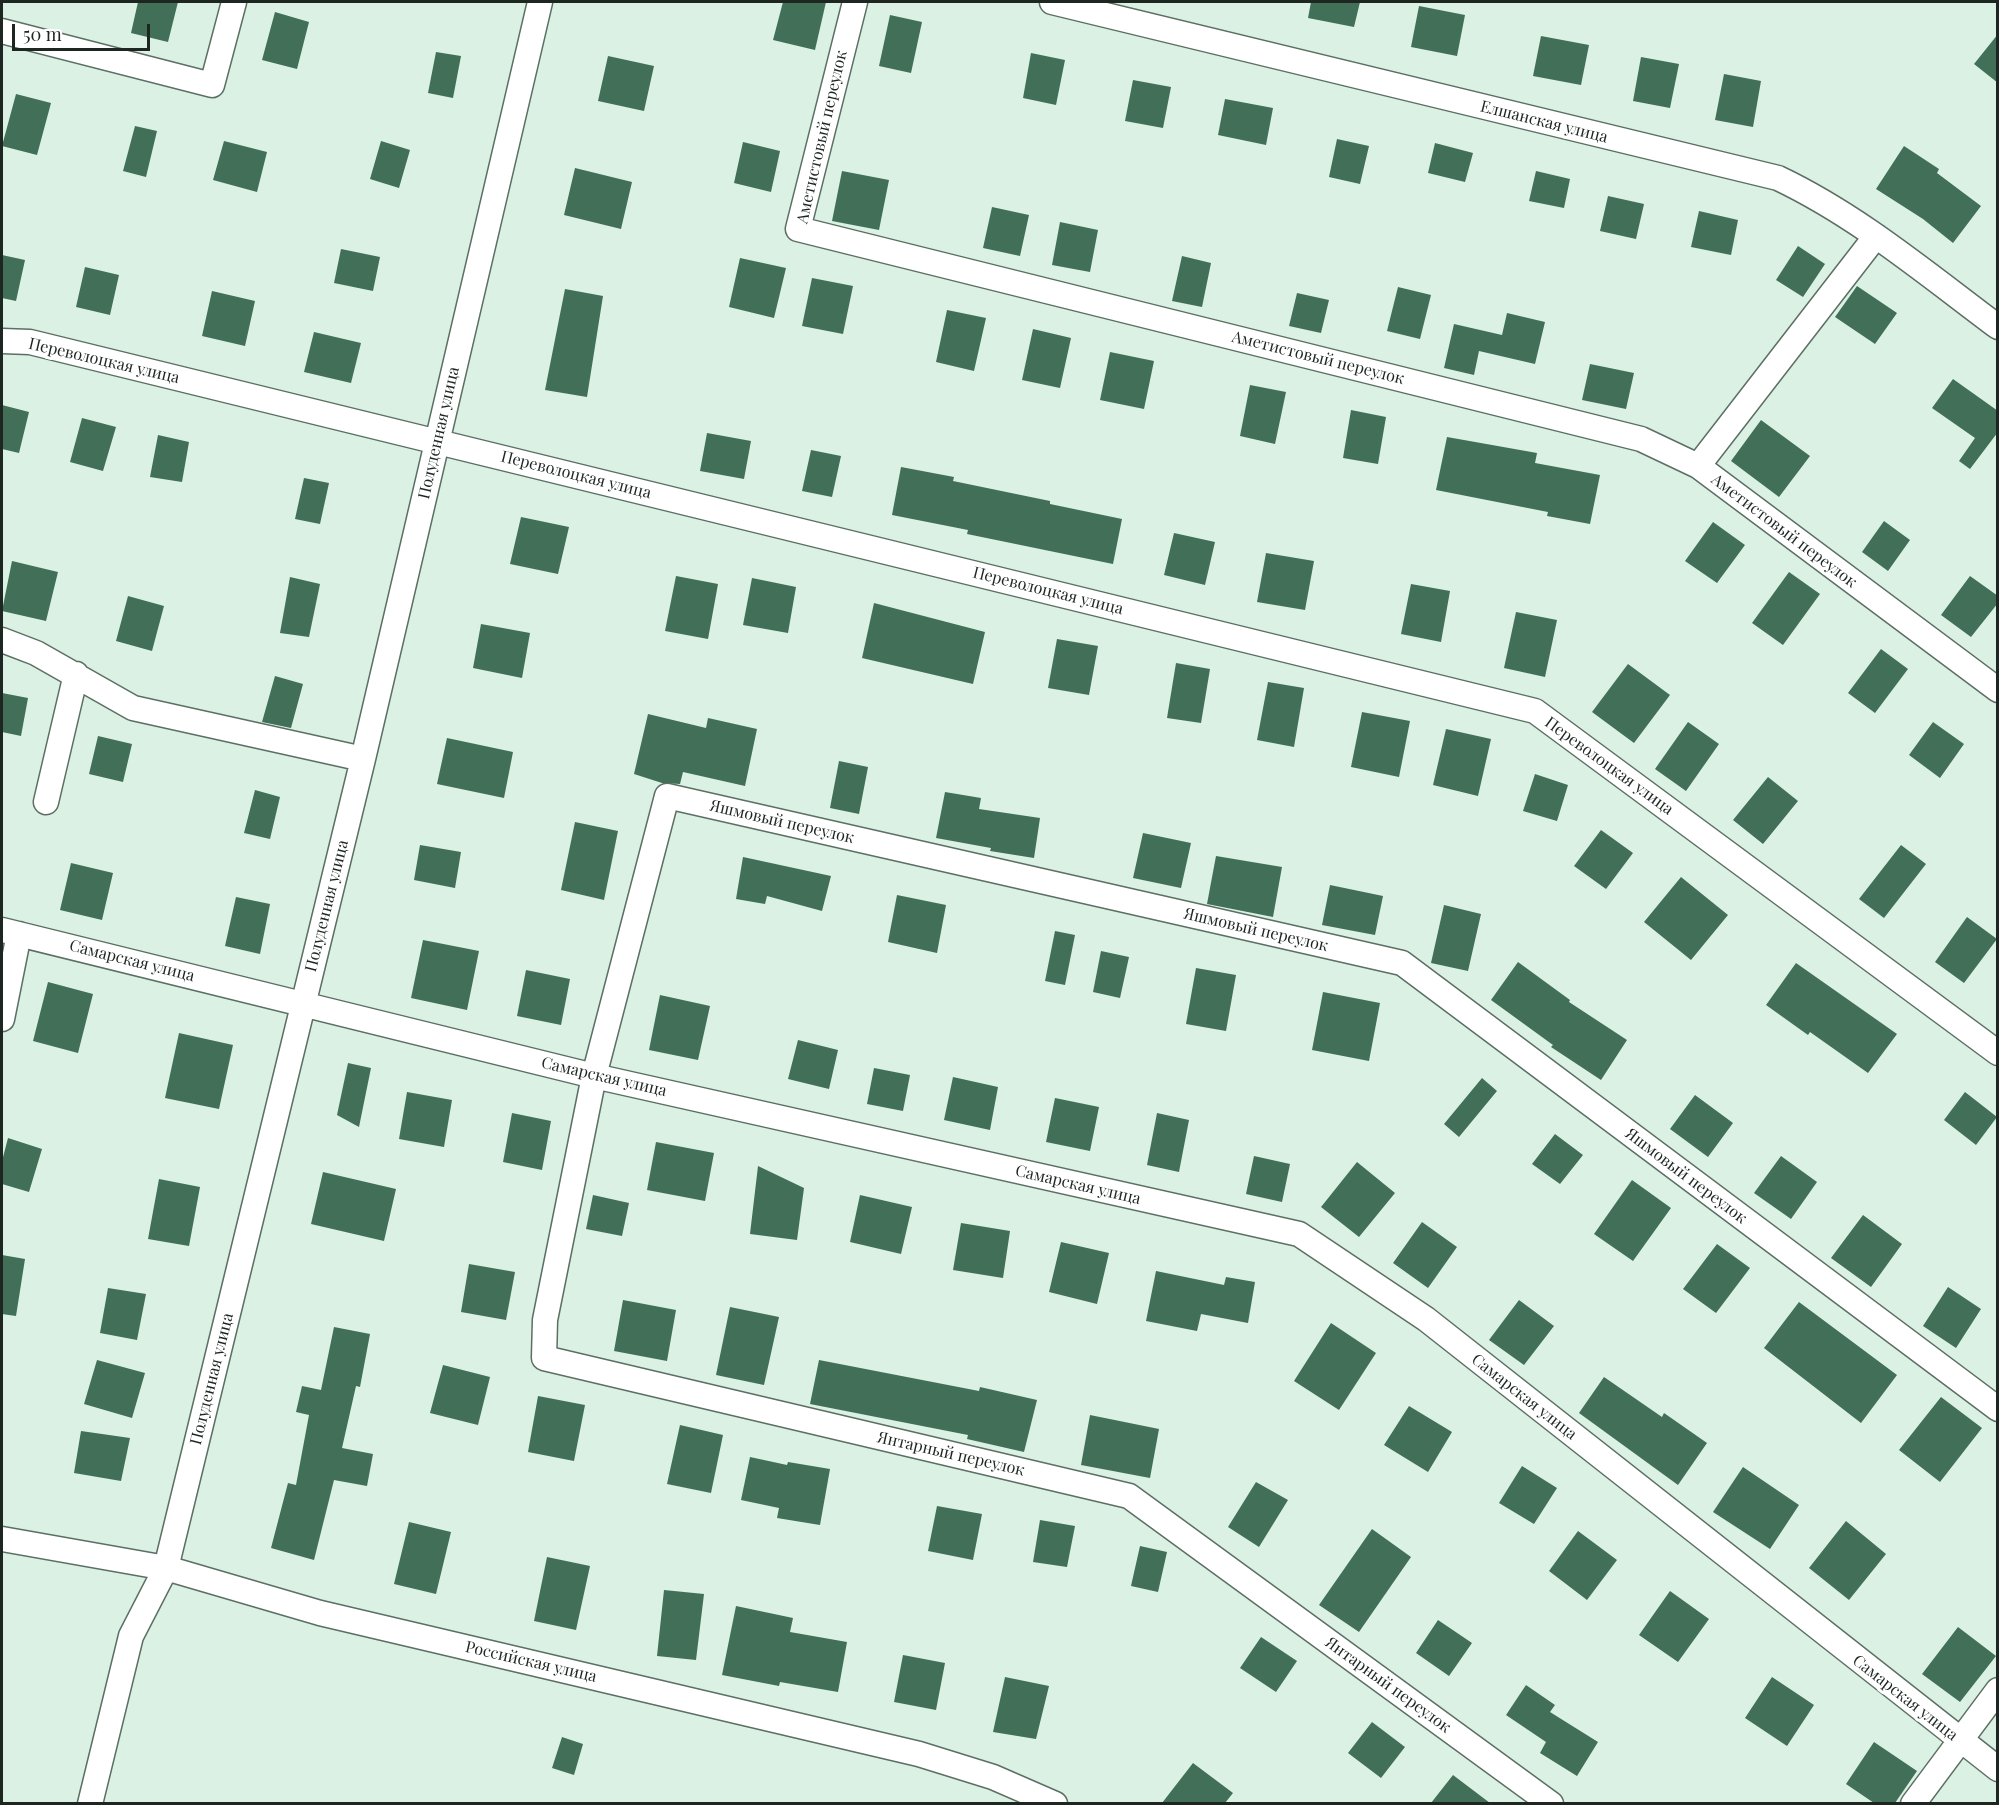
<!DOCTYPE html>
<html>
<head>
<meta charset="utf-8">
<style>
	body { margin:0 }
	#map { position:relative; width:1999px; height:1805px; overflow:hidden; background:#dbf1e4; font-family:"Playfair Display",serif }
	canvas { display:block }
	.frame { position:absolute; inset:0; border:3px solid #1e2622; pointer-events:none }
	.scale { position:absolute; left:12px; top:24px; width:138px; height:27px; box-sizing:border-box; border:3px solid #1e2622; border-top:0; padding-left:8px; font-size:18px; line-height:21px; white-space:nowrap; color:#1e2622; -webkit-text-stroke:4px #fff; paint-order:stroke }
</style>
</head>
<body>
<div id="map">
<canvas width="1999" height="1805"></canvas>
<div class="frame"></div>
<div class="scale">50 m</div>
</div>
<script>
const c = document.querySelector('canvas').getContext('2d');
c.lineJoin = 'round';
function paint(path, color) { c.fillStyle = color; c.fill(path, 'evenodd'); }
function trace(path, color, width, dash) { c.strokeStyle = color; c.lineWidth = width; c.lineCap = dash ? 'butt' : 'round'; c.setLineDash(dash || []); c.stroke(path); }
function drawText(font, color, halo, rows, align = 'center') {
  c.font = font + ' "Playfair Display",serif'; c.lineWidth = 6; c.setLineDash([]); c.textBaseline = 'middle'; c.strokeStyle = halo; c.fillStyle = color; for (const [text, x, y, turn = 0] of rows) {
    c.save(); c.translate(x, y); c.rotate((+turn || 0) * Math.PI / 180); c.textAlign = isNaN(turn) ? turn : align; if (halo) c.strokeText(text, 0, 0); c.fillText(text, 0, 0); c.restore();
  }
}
paint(new Path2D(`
	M138,2H178L168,42L131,33Z
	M783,2H826L815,50L773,40Z
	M1311,2H1360L1354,27L1308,18Z
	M1419,6L1465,15L1457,56L1411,47Z
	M275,12L309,22L297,69L262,60Z
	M890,15L922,22L911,73L879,66Z
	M1998,34V83L1974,64Z
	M1541,36L1589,45L1581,85L1533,76Z
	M436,52L461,56L453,98L428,93Z
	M1031,53L1065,60L1056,105L1023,98Z
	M608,56L654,66L644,111L598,101Z
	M1641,57L1679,64L1670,108L1633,101Z
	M1724,74L1761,81L1753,127L1715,120Z
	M1133,80L1171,87L1163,128L1125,121Z
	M16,94L51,103L37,155L2,146Z
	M1225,99L1273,108L1266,145L1218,135Z
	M135,126L157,131L146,177L123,171Z
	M1337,139L1369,146L1360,184L1329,177Z
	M224,141L267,152L257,192L213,180Z
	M381,141L410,150L399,188L370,179Z
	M743,142L780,151L771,192L734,183Z
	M1435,143L1473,153L1465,182L1428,173Z
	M1904,146L1939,169L1937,173L1981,206L1953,243L1923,219L1876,189Z
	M575,168L632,182L621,229L564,215Z
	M842,171L889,180L879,230L832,221Z
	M1536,171L1570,179L1564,208L1529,201Z
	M1608,196L1644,204L1636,239L1600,231Z
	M992,207L1029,215L1020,256L983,248Z
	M1699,211L1738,220L1731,255L1691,247Z
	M1060,222L1098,230L1090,272L1052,265Z
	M1798,246L1825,264L1803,297L1776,280Z
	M341,249L380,257L373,291L334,283Z
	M2,255L25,260L16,301L2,298Z
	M1182,256L1211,263L1202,307L1172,301Z
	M740,258L786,268L774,318L729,307Z
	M85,267L119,275L110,315L76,307Z
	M812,278L853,286L843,334L802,326Z
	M1857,286L1897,313L1875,344L1835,317Z
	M1398,287L1431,295L1420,339L1387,331Z
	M565,289L603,296L587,397L545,390Z
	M212,291L255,301L245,346L202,336Z
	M1297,293L1329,300L1321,333L1289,326Z
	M947,310L986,318L974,371L936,362Z
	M1507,313L1545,322L1535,364L1479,351L1474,375L1444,368L1454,324L1502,335Z
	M1033,329L1071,338L1060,388L1022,380Z
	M314,332L361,343L351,383L304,372Z
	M1110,352L1154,361L1144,409L1100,400Z
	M1590,364L1634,373L1626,409L1582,400Z
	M1953,379L1998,411V432L1970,469L1959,461L1975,438L1932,408Z
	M1250,385L1286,392L1275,444L1240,436Z
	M2,405L29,412L19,453L2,449Z
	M1351,410L1386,417L1378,464L1343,458Z
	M82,418L116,427L103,471L70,462Z
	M1761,420L1810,456L1779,497L1731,461Z
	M707,433L751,441L744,479L700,471Z
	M158,435L189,442L182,482L150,477Z
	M1447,437L1537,453L1535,463L1600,475L1590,524L1547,516L1548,512L1436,490Z
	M811,450L841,456L832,497L802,491Z
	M901,467L954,477L953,481L1050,501V504L1122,519L1113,564L967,534L968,530L892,515Z
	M304,478L329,483L320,524L295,519Z
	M521,517L569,527L558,574L510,564Z
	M1884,521L1910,540L1888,571L1862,552Z
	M1713,522L1745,545L1717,583L1685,561Z
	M1174,533L1215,542L1205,585L1164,575Z
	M1266,553L1314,561L1305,610L1257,602Z
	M12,561L58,572L46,621L2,611Z
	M1789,572L1820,594L1783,645L1752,623Z
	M676,576L718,584L708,639L665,631Z
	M1970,576L1998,596V603L1971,637L1941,615Z
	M290,577L320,584L309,637L280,633Z
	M752,578L796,587L788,633L743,625Z
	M1411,584L1450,591L1441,642L1401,634Z
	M128,596L164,606L152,651L116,641Z
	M874,603L985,632L973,684L862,658Z
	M1516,612L1557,620L1545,677L1504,668Z
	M481,624L530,633L522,678L473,668Z
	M1057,639L1098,646L1089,695L1048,688Z
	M1881,649L1908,669L1875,713L1848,693Z
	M1176,663L1210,669L1201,723L1167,718Z
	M1628,664L1670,695L1634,743L1592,712Z
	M275,676L303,684L291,728L262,722Z
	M1268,682L1304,688L1294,747L1257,740Z
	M2,693L28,698L21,736L2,732Z
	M1362,712L1410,721L1399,777L1351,767Z
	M648,714L706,728L708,718L757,729L745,786L683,772L680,784L662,783L634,774Z
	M1688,722L1719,744L1686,791L1655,769Z
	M1933,722L1964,744L1940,778L1909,755Z
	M1446,729L1491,739L1478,796L1433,785Z
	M98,736L132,744L123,782L89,774Z
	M447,738L513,752L504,798L437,784Z
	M839,761L868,767L859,814L830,808Z
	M1535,774L1568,785L1557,821L1523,811Z
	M1768,777L1798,801L1763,844L1733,820Z
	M255,790L280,797L270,839L244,833Z
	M945,792L981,798L979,809L1040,818L1034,858L990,851L991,848L936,838Z
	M575,822L618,831L604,900L561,890Z
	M1601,830L1633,853L1606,889L1574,866Z
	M1143,833L1191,843L1181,888L1133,878Z
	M420,845L461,852L455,888L414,880Z
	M1901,845L1926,864L1884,918L1859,899Z
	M1216,856L1282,867L1273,917L1207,904Z
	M743,857L831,876L822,911L767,896L765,904L736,899Z
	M71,863L113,873L102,920L60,910Z
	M1681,877L1728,915L1691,960L1644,922Z
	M1330,885L1383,896L1375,935L1322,925Z
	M897,895L946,905L937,953L888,942Z
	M236,897L270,904L260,954L225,946Z
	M1444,905L1481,914L1468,971L1431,963Z
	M1967,917L1997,939L1964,983L1935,962Z
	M1055,931L1075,935L1065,985L1045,981Z
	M423,940L479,951L467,1010L411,998Z
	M1101,951L1129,957L1120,998L1093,992Z
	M1518,962L1570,1000L1569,1002L1627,1040L1601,1080L1551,1047L1553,1045L1491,1000Z
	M1796,963L1897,1034L1868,1073L1810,1032L1808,1035L1766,1005Z
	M1196,968L1236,975L1226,1031L1186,1024Z
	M526,970L570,979L561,1025L517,1016Z
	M48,982L93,994L78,1053L33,1041Z
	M1323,992L1380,1003L1369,1061L1312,1050Z
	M660,995L710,1006L698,1060L649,1050Z
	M179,1033L233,1045L219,1109L165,1098Z
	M798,1040L838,1050L829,1089L788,1079Z
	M348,1063L371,1068L359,1127L337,1115Z
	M874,1068L910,1075L903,1111L867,1104Z
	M953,1077L998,1087L990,1130L944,1120Z
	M1482,1078L1497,1091L1459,1137L1444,1124Z
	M407,1092L452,1100L444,1147L399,1139Z
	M1965,1092L1997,1117L1976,1145L1944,1120Z
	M1695,1095L1733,1123L1708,1157L1670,1129Z
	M1055,1098L1099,1107L1090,1151L1046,1142Z
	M512,1113L551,1121L542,1170L503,1162Z
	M1157,1113L1189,1120L1179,1172L1147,1165Z
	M1555,1134L1583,1155L1560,1184L1532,1164Z
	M8,1138L42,1149L29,1192L2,1184V1161Z
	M656,1142L714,1153L705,1201L647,1190Z
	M1254,1156L1290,1164L1282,1202L1246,1194Z
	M1781,1156L1817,1182L1791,1219L1754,1193Z
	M1357,1162L1395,1193L1359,1237L1321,1207Z
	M758,1166L804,1188L797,1240L750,1234Z
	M323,1172L396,1189L384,1241L311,1224Z
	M159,1179L200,1187L189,1246L148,1239Z
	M1632,1180L1671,1208L1633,1261L1594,1234Z
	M593,1195L629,1203L622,1236L586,1229Z
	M860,1195L912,1207L901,1254L850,1242Z
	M1863,1215L1902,1244L1871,1287L1831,1258Z
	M1422,1222L1457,1247L1428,1288L1393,1263Z
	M961,1223L1010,1231L1003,1278L953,1270Z
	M1061,1242L1109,1253L1097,1304L1049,1292Z
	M1717,1244L1750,1268L1716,1313L1683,1289Z
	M2,1255L25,1259L16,1316L2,1314Z
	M469,1264L515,1272L506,1320L461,1312Z
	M1156,1271L1224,1285L1226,1277L1255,1282L1248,1323L1201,1314L1197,1331L1146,1321Z
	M1948,1287L1981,1309L1956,1348L1923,1326Z
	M108,1288L146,1294L137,1340L100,1333Z
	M623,1300L676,1310L667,1361L614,1351Z
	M1519,1300L1554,1326L1524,1365L1489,1340Z
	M1799,1302L1897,1375L1861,1423L1764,1348Z
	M730,1307L779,1317L764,1385L716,1375Z
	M1331,1323L1376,1353L1339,1410L1294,1381Z
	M334,1327L370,1334L360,1387L356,1386L342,1448L373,1454L367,1486L334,1480L314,1560L271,1548L288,1483L296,1485L309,1415L296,1412L302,1386L321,1390Z
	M97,1360L145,1373L132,1418L84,1404Z
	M819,1360L979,1391L980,1387L1037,1400L1024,1452L967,1439L968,1435L810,1404Z
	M443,1365L490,1377L478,1425L430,1413Z
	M1604,1377L1662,1417L1664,1413L1707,1443L1678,1485L1579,1413Z
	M538,1396L585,1405L574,1461L528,1452Z
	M1941,1397L1982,1428L1940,1482L1899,1450Z
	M1409,1406L1452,1432L1428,1472L1384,1445Z
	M1090,1415L1159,1429L1150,1478L1081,1465Z
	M680,1425L723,1435L711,1493L667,1484Z
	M81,1431L130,1438L121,1481L74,1473Z
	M750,1457L787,1465L788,1462L830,1469L820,1525L777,1518L779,1508L741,1500Z
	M1522,1466L1557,1488L1534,1524L1499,1503Z
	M1743,1467L1799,1505L1770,1549L1713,1512Z
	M1256,1482L1288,1500L1259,1547L1228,1527Z
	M937,1506L982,1514L973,1560L928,1551Z
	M1040,1520L1075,1526L1067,1567L1033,1562Z
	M1846,1521L1886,1554L1849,1600L1809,1568Z
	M409,1522L451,1532L436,1594L394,1584Z
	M1372,1529L1411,1557L1359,1632L1319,1605Z
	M1578,1531L1617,1560L1587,1600L1549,1571Z
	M1140,1546L1167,1552L1158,1592L1131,1586Z
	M547,1557L590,1566L576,1630L534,1621Z
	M664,1590L704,1594L696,1660L657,1656Z
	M1670,1591L1709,1619L1678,1662L1639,1635Z
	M736,1606L793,1618L790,1632L847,1642L838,1692L780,1682L779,1686L722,1675Z
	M1438,1620L1472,1643L1449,1676L1416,1653Z
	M1958,1627L1996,1656L1960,1702L1922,1674Z
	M1261,1637L1297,1661L1276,1692L1240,1668Z
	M903,1655L945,1663L936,1710L894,1702Z
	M1005,1677L1049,1686L1036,1739L993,1732Z
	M1772,1677L1814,1705L1787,1746L1745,1718Z
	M1526,1685L1555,1705L1550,1712L1598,1742L1577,1776L1540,1753L1546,1742L1506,1715Z
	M1372,1722L1405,1747L1381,1778L1348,1753Z
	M562,1737L583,1744L574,1775L552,1768Z
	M1874,1742L1917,1771L1895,1803H1874L1846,1784Z
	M1193,1763L1233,1793L1225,1803H1162Z
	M1453,1775L1490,1803H1431Z`), '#416f57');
const minor = new Path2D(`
	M855,2L798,229L1641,439L1698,466L1998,690
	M1052,2L1778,178C1858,216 1927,274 1998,327
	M2,31L212,85L234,2
	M2,341L30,342L1535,711L1998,1053
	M1698,466L1876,236
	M2,640L36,653L133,708L363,759
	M46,802L76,674
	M2,930L594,1076L1299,1234L1426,1319L1998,1769
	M2,1019L19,934
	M2,1539L166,1568L320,1613L919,1754L993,1777L1055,1804
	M90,1804L131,1636L166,1568L363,759L540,2
	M1551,1804L1129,1496L544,1358L545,1320L594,1076L667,796L1402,963L1998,1409
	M1913,1804L1998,1690`);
trace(minor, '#5c6f64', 27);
trace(minor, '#fff', 24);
drawText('16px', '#1e2622', '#fff', [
	["Елшанская улица",1544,122,14],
	["Аметистовый переулок",822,137,-77],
	["Аметистовый переулок",1318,358,14],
	["Переволоцкая улица",104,361,13],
	["Полуденная улица",439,433,-77],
	["Переволоцкая улица",576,475,14],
	["Аметистовый переулок",1784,531,37],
	["Переволоцкая улица",1048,591,14],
	["Переволоцкая улица",1609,766,36],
	["Яшмовый переулок",782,822,13],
	["Полуденная улица",327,906,-76],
	["Яшмовый переулок",1256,930,13],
	["Самарская улица",132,961,14],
	["Самарская улица",604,1077,13],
	["Яшмовый переулок",1686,1176,37],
	["Самарская улица",1078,1185,13],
	["Полуденная улица",212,1379,-76],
	["Самарская улица",1524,1397,38],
	["Янтарный переулок",951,1454,13],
	["Российская улица",531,1662,13],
	["Янтарный переулок",1388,1685,36],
	["Самарская улица",1905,1698,38]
]);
</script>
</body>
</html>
